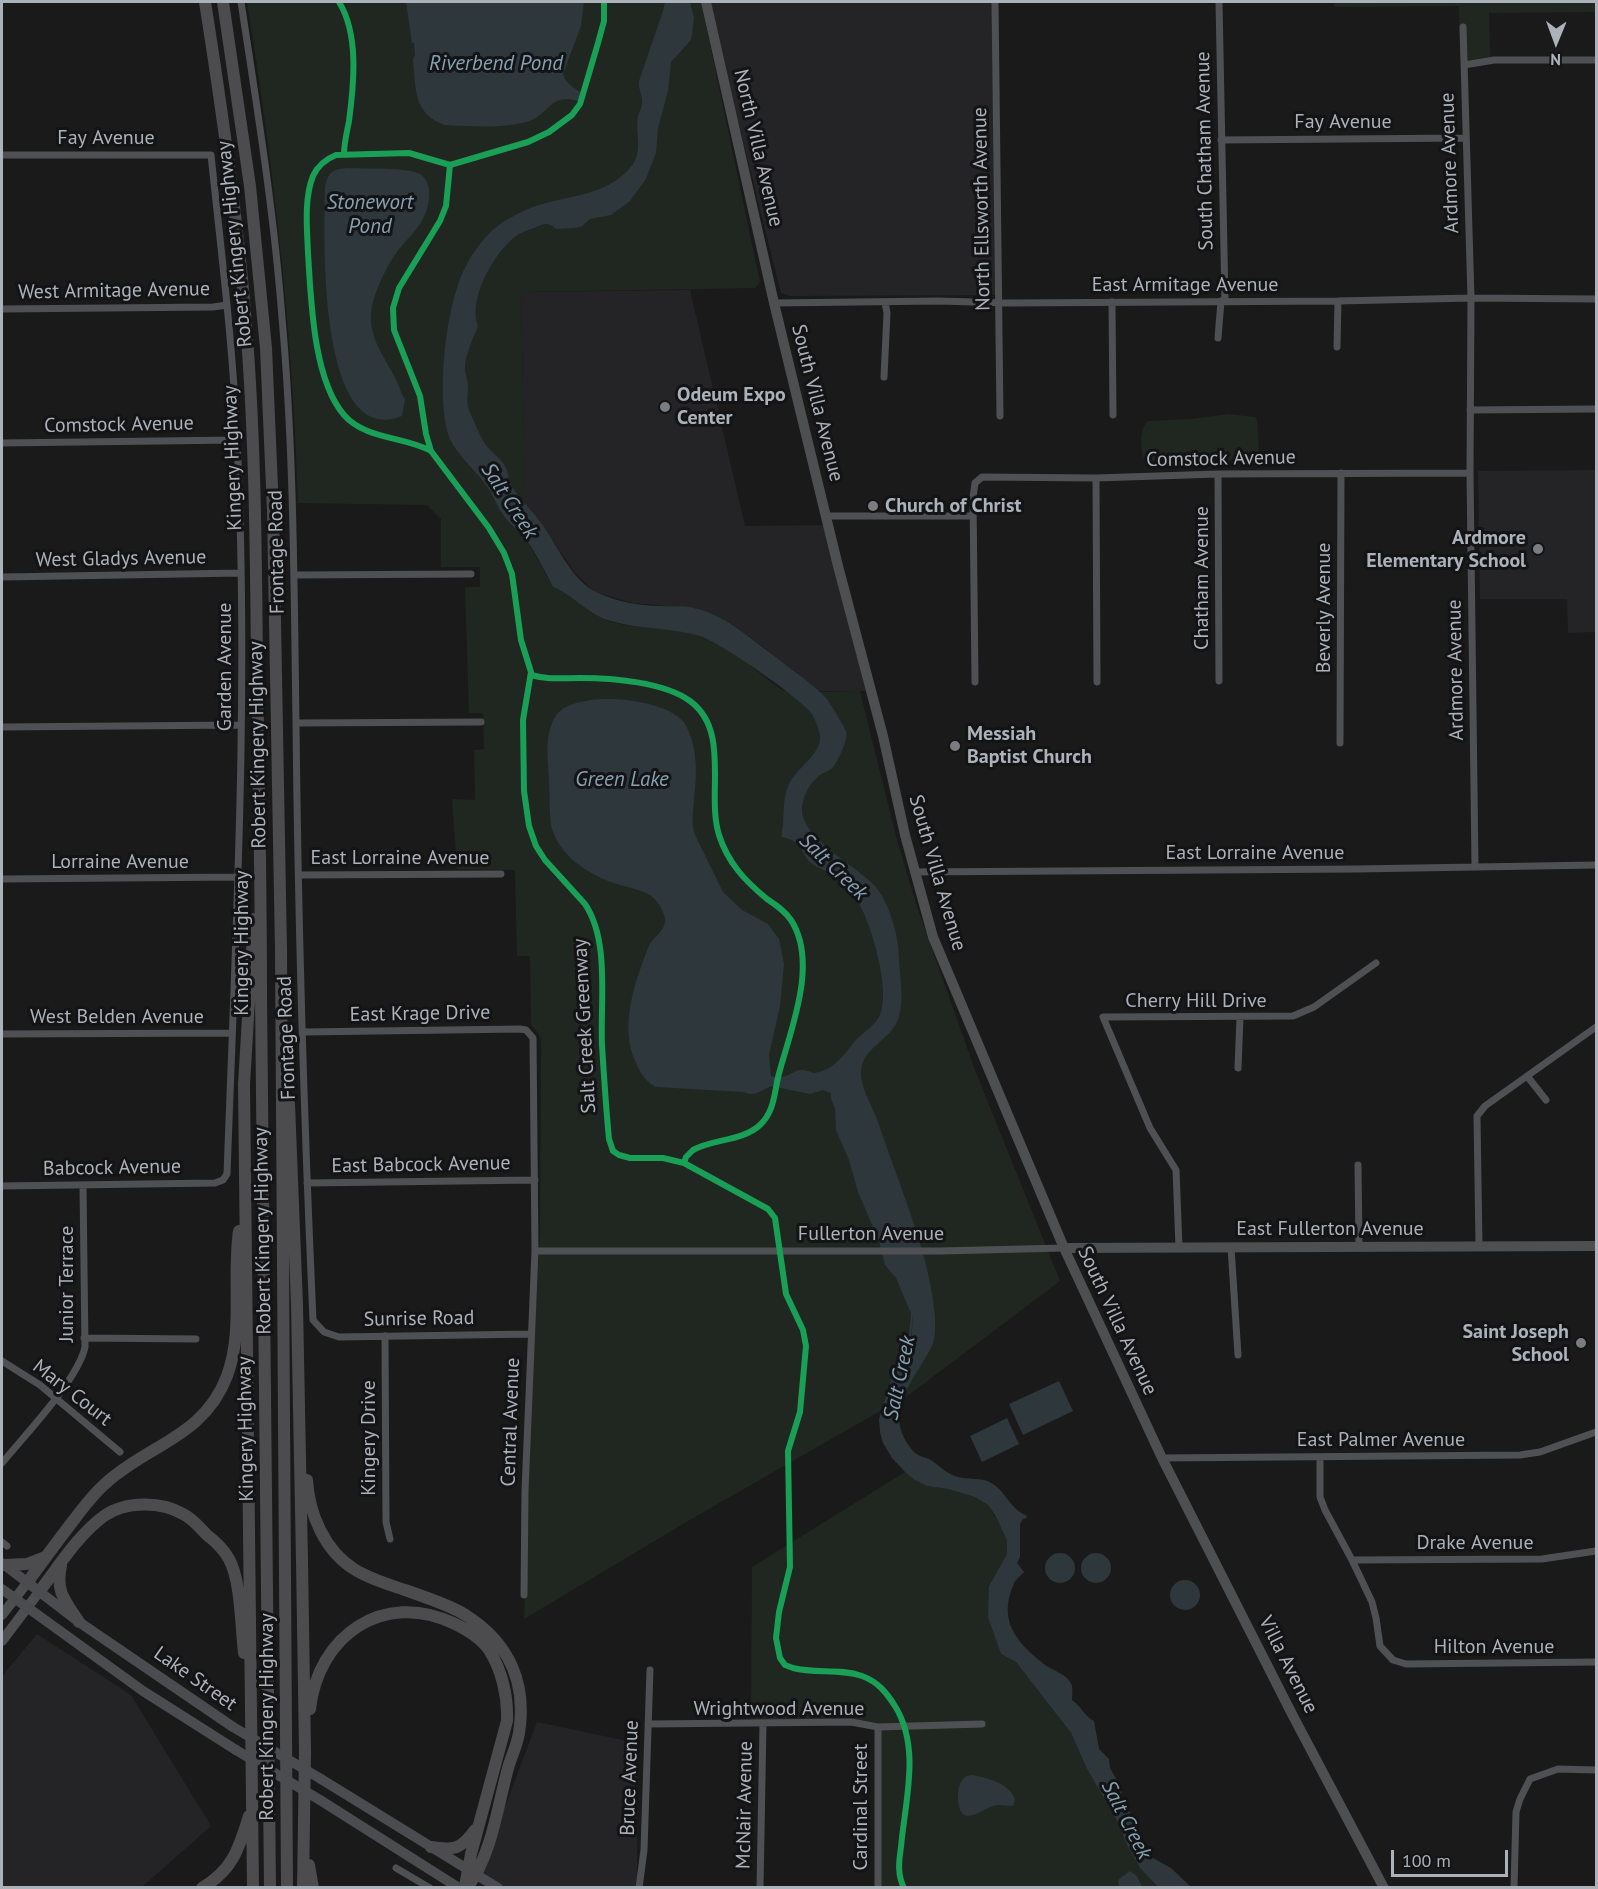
<!DOCTYPE html>
<html>
<head>
<meta charset="utf-8">
<style>
	body { margin:0 }
	#map { position:relative; width:1598px; height:1889px; overflow:hidden; background:#1a1a1a; font-family:"PT Sans",sans-serif }
	canvas { display:block }
	.frame { position:absolute; inset:0; border:3px solid #acb2ba; pointer-events:none }
	.north { position:absolute; left:1526px; top:12px; width:60px; height:60px; -webkit-text-stroke:4px #141416; paint-order:stroke; rotate:181deg; font-size:16px; font-weight:700; line-height:24px; text-align:center; color:#acb2ba }
	.north::after { content:''; display:block; margin:auto; width:21px; height:27px; background:#acb2ba; clip-path:polygon(50% 0,100% 100%,50% 72%,0 100%) }
	.scale { position:absolute; left:1391px; top:1850px; width:117px; height:27px; box-sizing:border-box; border:3px solid #acb2ba; border-top:0; padding-left:8px; font-size:18px; line-height:21px; white-space:nowrap; color:#acb2ba; -webkit-text-stroke:4px #141416; paint-order:stroke }
</style>
</head>
<body>
<div id="map">
<canvas width="1598" height="1889"></canvas>
<div class="frame"></div>
<div class="north">N</div>
<div class="scale">100 m</div>
</div>
<script>
const c = document.querySelector('canvas').getContext('2d');
c.lineJoin = 'round';
function paint(path, color) { c.fillStyle = color; c.fill(path, 'evenodd'); }
function trace(path, color, width, dash) { c.strokeStyle = color; c.lineWidth = width; c.lineCap = dash ? 'butt' : 'round'; c.setLineDash(dash || []); c.stroke(path); }
function drawText(font, color, halo, rows, align = 'center') {
  c.font = font + ' "PT Sans",sans-serif'; c.lineWidth = 6; c.setLineDash([]); c.textBaseline = 'middle'; c.strokeStyle = halo; c.fillStyle = color; for (const [text, x, y, turn = 0] of rows) {
    c.save(); c.translate(x, y); c.rotate((+turn || 0) * Math.PI / 180); c.textAlign = isNaN(turn) ? turn : align; if (halo) c.strokeText(text, 0, 0); c.fillText(text, 0, 0); c.restore();
  }
}
paint(new Path2D(`
	M708,2H992L995,295L790,296L781,293Z
	M690,290L745,526L827,525L869,691H819L750,637L724,620L698,609L633,603L595,592L575,573L539,520L525,505L521,292Z
	M1596,470V632L1568,633L1567,599H1480L1478,471Z
	M37,1634L131,1695L211,1826L142,1887H2V1676Z
	M537,1722L637,1743V1887H503L480,1873Z`), '#242426');
paint(new Path2D(`
	M247,2H701L760,282L755,288L521,292L526,539L553,587C575,596 588,615 612,622C641,630 673,626 702,636C725,645 745,662 764,676C770,681 776,687 783,690C790,694 848,691 860,691L897,840L917,907L975,1070L1060,1281L910,1394L688,1521L524,1619L531,1392L540,1232L541,1041L538,1033L531,1025L530,956H517L515,870L457,869L452,799L475,800L474,750L484,749L483,713H469L465,587H480V567H441V519L427,505L298,503C293,335 274,168 247,2Z
	M1334,2H1596V12L1489,13L1490,57L1460,62L1459,6L1334,7Z
	M1229,414L1255,417L1257,421L1259,451L1255,459L1151,461L1143,457C1141,445 1139,429 1148,421L1191,419Z
	M905,1472L927,1486L948,1489L975,1497L988,1505L1003,1530L1007,1540V1554L989,1586L1001,1654L1016,1662L1071,1733L1087,1769L1119,1824L1126,1843L1140,1868L1158,1887H880V1729L873,1723L850,1719L751,1721L752,1567Z`), '#202720');
paint(new Path2D(`
	M406,2H584L581,26L563,74C565,84 577,90 586,95L583,103C549,89 551,116 526,122C500,129 471,126 445,125C413,114 416,89 413,59L415,55L414,43H412Z
	M665,2H690L694,18L692,34L691,40L671,62L668,91L658,128L656,153L646,179L630,201L611,215L590,219L582,226L575,228L556,229C549,221 543,224 534,228C525,231 517,234 510,241C491,259 468,301 478,326C473,339 464,357 465,371C466,376 468,381 468,386C468,394 466,402 469,410C473,419 480,437 486,445C492,453 502,459 506,468C509,473 508,479 510,483C517,497 530,508 539,520C557,543 570,580 598,593C616,601 639,606 659,606C672,607 685,605 698,609C728,617 752,640 777,658C793,671 812,683 826,698C829,701 844,726 846,731C849,738 838,761 833,767C832,769 822,774 820,775C810,782 803,796 802,808C800,838 857,866 875,886C890,904 899,937 899,960C900,979 905,1004 897,1022C888,1041 862,1049 861,1071C860,1089 873,1106 878,1122C898,1183 930,1253 935,1317C935,1327 936,1339 931,1348C919,1371 890,1404 902,1433C904,1439 910,1448 915,1453C919,1456 924,1457 929,1459C938,1464 945,1473 955,1476C968,1481 981,1476 993,1484C1006,1492 1011,1510 1026,1515L1027,1518L1023,1519L1020,1524V1557L1017,1563L1024,1572C1020,1577 1015,1579 1013,1586C998,1621 1017,1643 1044,1664C1052,1671 1069,1674 1072,1686C1073,1690 1072,1696 1072,1700C1081,1706 1084,1716 1094,1721L1099,1749L1109,1759L1110,1768L1120,1786L1124,1805L1130,1812L1132,1822L1153,1858L1171,1868L1191,1887H1158L1140,1868L1126,1843L1119,1824L1087,1769L1071,1733L1016,1662L1001,1654L988,1617L989,1586L1007,1554V1540L995,1515L988,1505L975,1497L948,1489L927,1486L915,1480L905,1472L892,1458L883,1443L880,1432L879,1419L896,1365L911,1344L913,1318L896,1278L885,1265L879,1241L858,1192L849,1160L836,1130L835,1108L831,1099V1093L823,1090L810,1094L771,1086C760,1091 756,1097 743,1092L656,1087C646,1082 641,1074 636,1063C619,1028 634,984 648,948C652,937 667,931 665,918C663,909 657,900 650,895C638,888 624,887 611,882C586,873 560,855 552,829C549,814 550,799 549,784C549,762 543,737 555,717C572,688 668,697 685,724C698,746 697,775 694,799C693,812 691,824 695,835L723,892L742,910L768,924L779,939L784,964L780,1006L769,1055L771,1076C793,1082 792,1063 813,1073C833,1071 843,1056 855,1041C863,1032 875,1026 880,1015C891,990 871,922 857,900C852,892 843,882 835,876C828,870 818,869 811,863C804,858 802,846 795,842C791,839 786,838 782,837C781,831 783,829 783,824C784,808 783,794 791,780C800,766 822,753 820,735C819,729 815,719 812,714C802,699 718,641 700,636C671,627 640,630 611,621C588,615 575,596 553,587C545,571 536,554 526,539C520,531 510,525 504,516C497,507 493,494 486,485C474,468 455,454 448,434C437,396 445,322 458,285C466,260 486,230 510,218C519,213 529,208 539,205C571,195 611,195 633,164C643,149 635,133 638,116C639,112 642,108 642,103C643,96 638,89 639,81L663,11Z
	M348,168C364,169 407,167 420,174C426,178 428,183 429,189C431,222 411,232 394,256C385,270 376,289 372,306C365,343 393,363 402,395L405,399L402,416C316,451 324,230 325,187C328,172 333,169 348,168Z
	M1059,1381L1073,1411L1023,1435L1009,1404Z
	M1007,1418L1019,1444L982,1462L970,1436Z
	M1045 1568a15 15 0 1 1 30 0a15 15 0 1 1-30 0Z
	M1081 1568a15 15 0 1 1 30 0a15 15 0 1 1-30 0Z
	M1170 1595a15 15 0 1 1 30 0a15 15 0 1 1-30 0Z
	M972,1775C988,1778 1009,1783 1015,1799L1013,1806C1006,1806 1000,1804 993,1806C981,1810 959,1830 958,1798C958,1789 959,1782 966,1776Z
	M1130,1871L1137,1876L1142,1887H1119L1118,1880Z`), '#2d373c');
trace(new Path2D(`
	M909,1348L912,1314`), '#2d373c', 2);
trace(new Path2D(`
	M241,2C257,107 274,212 282,318C294,452 294,588 296,723C298,922 304,1121 313,1320L324,1332L339,1337L531,1334
	M995,2L1000,416
	M1219,2L1225,301
	M1463,27L1471,298L1470,473L1475,866
	M1464,65L1494,60H1596
	M1221,140L1466,138
	M2,155H211C221,250 233,345 237,440C249,685 236,929 227,1174L223,1180L215,1183L2,1186
	M1112,302L1113,415
	M774,303L939,301L1009,303L1338,301L1471,298L1596,299
	M2,309L213,307L227,305
	M1218,338L1221,301
	M1337,347L1338,301
	M884,377L887,313L885,302
	M1470,410L1596,409
	M2,443L237,440
	M1218,474L1219,681
	M1096,478L1097,682
	M826,516H973
	M294,575L471,574
	M2,577L241,573
	M975,682L973,497L975,483L982,477L1096,478L1218,474L1470,473
	M296,723L481,722
	M2,727L241,725
	M1340,743L1341,473
	M914,872L1357,869L1596,865
	M299,875L501,874
	M2,879L239,877
	M303,1032L520,1029L526,1030L533,1038L535,1251L525,1491L524,1595
	M2,1034L232,1033
	M1238,1068L1240,1018
	M1527,1076L1546,1100
	M1358,1165L1359,1247
	M307,1183L535,1180
	M1479,1246L1477,1116L1485,1106L1596,1027
	M1179,1247L1176,1170L1150,1128L1103,1017L1293,1016L1314,1007L1376,963
	M1231,1247L1238,1355
	M535,1251H941L1064,1248
	M385,1336L386,1522L390,1539
	M84,1338L196,1339
	M2,1361L40,1385L120,1452
	M1320,1457V1497L1325,1510L1352,1560L1372,1602L1376,1618L1380,1646L1393,1660L1406,1664L1596,1662
	M1162,1458L1520,1455L1540,1452L1596,1432
	M2,1463C24,1436 78,1380 85,1347L83,1186
	M2,1542L7,1546
	M1352,1560L1542,1559L1596,1551
	M648,1724L851,1722L878,1727L982,1724
	M396,1868L430,1888
	M639,1888L644,1850L650,1670
	M760,1888L763,1724
	M878,1888V1727
	M1514,1888L1516,1812L1520,1799L1530,1779L1558,1769L1596,1770`), '#4e5053', 7);
trace(new Path2D(`
	M706,2L774,303L838,566L883,736L905,835L933,937L1064,1248L1162,1458L1293,1716L1384,1888
	M1064,1248L1596,1246
	M2,1615L27,1583
	M2,1641L39,1592`), '#4d4f51', 10);
trace(new Path2D(`
	M2,1563L79,1622L233,1727
	M2,1589L143,1691L236,1750
	M321,1779L498,1888
	M320,1800L459,1888`), '#4b4c4f', 10);
trace(new Path2D(`
	M205,2C220,97 234,193 243,290C255,416 256,543 257,670C259,779 261,887 261,996L270,1888
	M223,2L250,186L266,348L273,510L281,950L287,1888
	M289,1104L297,1305L302,1560L305,1752L303,1888
	M307,1480C309,1514 325,1551 354,1569C369,1579 388,1584 405,1590C424,1597 451,1605 467,1616C509,1643 527,1683 519,1733C517,1746 510,1759 507,1772C497,1810 491,1856 467,1888
	M4,1565L27,1564L45,1557
	M61,1566C55,1592 66,1602 79,1622
	M27,1583C42,1562 57,1542 73,1521C83,1508 93,1494 106,1483C149,1444 204,1437 227,1376C244,1330 232,1279 239,1231
	M39,1592C59,1566 77,1536 104,1516C125,1501 161,1501 183,1514C192,1518 200,1528 207,1535C215,1541 224,1550 229,1559C241,1580 241,1628 244,1653
	M310,1709C318,1636 383,1590 453,1623C466,1629 481,1638 489,1650C502,1670 508,1697 507,1721L471,1854L465,1886
	M431,1847C454,1851 461,1849 475,1830
	M309,1865L313,1888
	M202,1888C233,1870 239,1848 249,1816
	M253,1888L244,1084L254,919`), '#4c4c4f', 12);
trace(new Path2D(`
	M233,1727L321,1779
	M236,1750L320,1800`), '#4b4c4f', 10);
trace(new Path2D(`
	M339,2C359,34 354,84 349,121C347,132 344,143 344,154
	M604,2V21L598,43L580,104L572,115L549,132L528,142L450,165L446,206L440,221L399,288L393,308L394,330L420,396L426,434L431,451L489,528L504,553L512,574L521,640L531,672L523,720L524,791L529,826L536,846L545,860L585,904C610,941 600,1003 602,1045C604,1077 606,1108 609,1139L613,1151L619,1155L630,1158H663L684,1163L768,1209L775,1218L786,1294L803,1330L806,1346L800,1412L788,1451L790,1567L779,1612L776,1638L780,1658L785,1665L793,1668C815,1674 840,1668 862,1676C878,1682 886,1692 895,1706C921,1748 905,1801 901,1847C899,1861 897,1874 904,1888
	M431,451C404,436 366,440 344,415C313,379 311,299 308,253C307,229 304,198 313,176C318,165 326,159 336,155L409,153L450,165
	M531,675C548,680 563,678 580,678C612,678 664,682 690,701C731,731 706,794 719,835C728,863 745,881 767,899C776,905 785,911 791,920C818,962 792,1026 780,1070C774,1089 776,1110 760,1125C743,1141 713,1139 693,1150L686,1157L684,1163`), '#1a9f57', 6);
for (const [x, y, r, color] of [
	[665,407,6,"#797d82"],
	[873,506,6,"#797d82"],
	[1538,549,6,"#797d82"],
	[955,746,6,"#797d82"],
	[1581,1343,6,"#797d82"]
]) { const dot = new Path2D(); dot.arc(x, y, r, 0, 2 * Math.PI); c.fillStyle = color; c.fill(dot); trace(dot, '#141416', 2); }
drawText('20px', '#acb2ba', '#141416', [
	["Fay Avenue",1343,122],
	["Fay Avenue",106,138],
	["North Villa Avenue",758,148,77],
	["South Chatham Avenue",1205,151,-91],
	["Ardmore Avenue",1450,163,-92],
	["North Ellsworth Avenue",982,209,-91],
	["Robert Kingery Highway",235,244,-96],
	["East Armitage Avenue",1185,285],
	["West Armitage Avenue",114,291,-1],
	["South Villa Avenue",817,403,76],
	["Comstock Avenue",119,425,-1],
	["Kingery Highway",233,458,-92],
	["Comstock Avenue",1221,459,-1],
	["Frontage Road",277,552,-91],
	["West Gladys Avenue",121,559,-1],
	["Chatham Avenue",1202,578,-90],
	["Beverly Avenue",1324,608,-90],
	["Garden Avenue",225,667,-90],
	["Ardmore Avenue",1456,670,-91],
	["Robert Kingery Highway",258,745,-91],
	["East Lorraine Avenue",1255,853],
	["East Lorraine Avenue",400,858],
	["Lorraine Avenue",120,862],
	["South Villa Avenue",937,873,74],
	["Kingery Highway",242,943,-90],
	["Cherry Hill Drive",1196,1001],
	["East Krage Drive",420,1014,-1],
	["West Belden Avenue",117,1017],
	["Salt Creek Greenway",585,1026,-93],
	["Frontage Road",287,1038,-92],
	["East Babcock Avenue",421,1165,-1],
	["Babcock Avenue",112,1168,-1],
	["East Fullerton Avenue",1330,1229],
	["Robert Kingery Highway",263,1231,-91],
	["Fullerton Avenue",871,1234],
	["Junior Terrace",67,1284,-90],
	["Sunrise Road",419,1319,-1],
	["South Villa Avenue",1117,1321,65],
	["Mary Court",72,1393,38],
	["Central Avenue",511,1422,-88],
	["Kingery Highway",246,1429,-91],
	["Kingery Drive",369,1438,-90],
	["East Palmer Avenue",1381,1440],
	["Drake Avenue",1475,1543],
	["Hilton Avenue",1494,1647],
	["Villa Avenue",1288,1665,63],
	["Lake Street",195,1679,35],
	["Wrightwood Avenue",779,1709],
	["Robert Kingery Highway",267,1717,-90],
	["Bruce Avenue",630,1778,-88],
	["McNair Avenue",745,1805,-89],
	["Cardinal Street",861,1807,-90]
]);
drawText('bold 20px', '#acb2ba', '#141416', [
	["Odeum Expo",677,395],
	["Center",677,418],
	["Church of Christ",885,506],
	["Ardmore",1526,538,"right"],
	["Elementary School",1526,561,"right"],
	["Messiah",967,734],
	["Baptist Church",967,757],
	["Saint Joseph",1569,1332,"right"],
	["School",1569,1355,"right"]
], 'left');
drawText('italic 21px', '#85a2b3', '#141416', [
	["Riverbend Pond",496,64],
	["Stonewort",370,203],
	["Pond",370,227],
	["Salt Creek",509,501,57],
	["Green Lake",622,780],
	["Salt Creek",833,867,44],
	["Salt Creek",900,1378,-78],
	["Salt Creek",1126,1820,63]
]);
</script>
</body>
</html>
